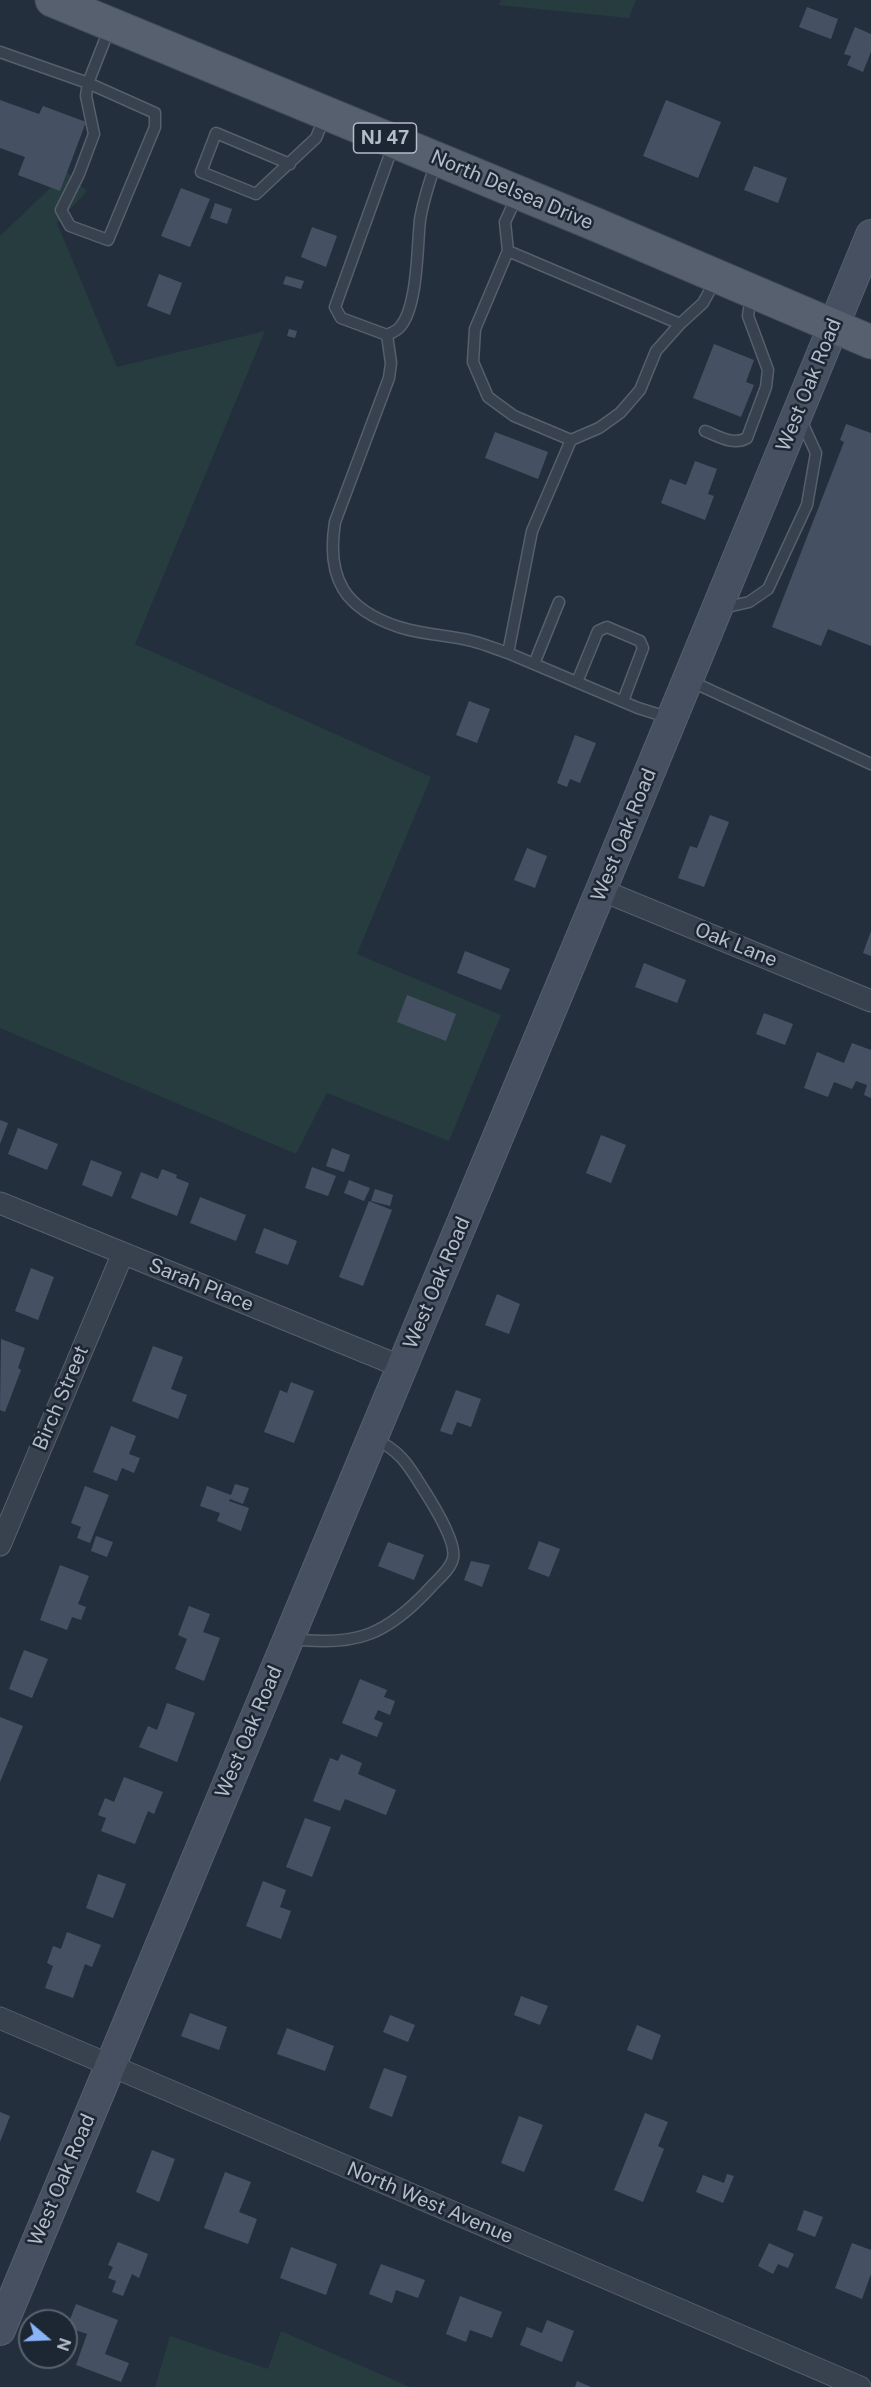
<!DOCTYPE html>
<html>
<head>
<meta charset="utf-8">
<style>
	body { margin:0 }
	#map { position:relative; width:871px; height:2387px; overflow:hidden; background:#242f3e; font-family:"Public Sans",sans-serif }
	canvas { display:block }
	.north { position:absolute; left:18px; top:2309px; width:60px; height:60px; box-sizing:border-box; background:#1d2633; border:2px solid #59626f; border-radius:50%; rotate:109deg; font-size:16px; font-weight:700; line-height:24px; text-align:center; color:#b4bcc9 }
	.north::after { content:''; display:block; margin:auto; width:21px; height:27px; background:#8ab4f8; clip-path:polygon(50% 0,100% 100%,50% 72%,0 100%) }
</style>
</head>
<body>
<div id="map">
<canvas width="871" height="2387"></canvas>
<div class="north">N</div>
</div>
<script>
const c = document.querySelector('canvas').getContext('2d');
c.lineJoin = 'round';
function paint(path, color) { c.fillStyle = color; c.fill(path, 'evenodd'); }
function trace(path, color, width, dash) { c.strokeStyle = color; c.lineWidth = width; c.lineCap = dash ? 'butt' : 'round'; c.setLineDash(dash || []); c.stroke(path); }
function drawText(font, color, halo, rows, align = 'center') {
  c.font = font + ' "Public Sans",sans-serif'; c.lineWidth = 5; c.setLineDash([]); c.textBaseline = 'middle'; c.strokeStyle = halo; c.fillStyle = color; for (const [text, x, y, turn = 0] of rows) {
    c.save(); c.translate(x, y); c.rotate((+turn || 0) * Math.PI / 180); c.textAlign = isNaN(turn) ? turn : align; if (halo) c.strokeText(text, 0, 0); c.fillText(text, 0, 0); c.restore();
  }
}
paint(new Path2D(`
	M501,0H636L629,18L499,5Z
	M67,172L87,191L57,223L117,367L265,331L135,644L431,777L357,954L501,1015L449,1141L327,1093L296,1154L0,1028V236Z
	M281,2331L410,2387H155L170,2336L268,2369Z`), '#263c3f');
paint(new Path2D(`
	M807,7L838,19L831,39L799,27Z
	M855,27L871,34V52L863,72L847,65L851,56L844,54Z
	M0,100L39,114L43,106L86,122L60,191L18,175L25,157L0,148Z
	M666,100L721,122L698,178L643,156Z
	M754,166L787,178L778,203L744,190Z
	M181,188L210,199L190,247L161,236Z
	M215,203L232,209L227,224L210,218Z
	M312,227L337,236L326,267L301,257Z
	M159,274L182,283L170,315L147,306Z
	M286,276L304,281L301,289L283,284Z
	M289,329L297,331L295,338L287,336Z
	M714,344L754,360L746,382L754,385L741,417L693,398Z
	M846,424L871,433V646L828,629L821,646L772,627L844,442L840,440Z
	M495,432L548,452L538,479L485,458Z
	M695,461L717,469L708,494L714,496L705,520L661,503L670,479L686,485Z
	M469,701L490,709L477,743L456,735Z
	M575,735L596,743L580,783L570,779L567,787L557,783Z
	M710,815L729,822L704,887L678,878L690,846L697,848Z
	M527,848L547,856L535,888L514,880Z
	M871,931V956L863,953Z
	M465,951L510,969L501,990L457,973Z
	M644,963L686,980L677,1003L635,987Z
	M407,995L456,1014L446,1041L397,1022Z
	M764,1013L793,1024L785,1045L756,1034Z
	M852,1043L871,1050V1098L864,1095L867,1085L856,1081L852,1089L834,1082L828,1097L804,1088L817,1052L844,1063Z
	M0,1120L8,1123L0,1144Z
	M18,1128L58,1144L47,1170L8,1154Z
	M601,1135L626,1145L611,1183L586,1173Z
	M332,1148L350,1155L344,1172L326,1166Z
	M91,1160L122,1172L112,1197L82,1185Z
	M312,1167L336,1176L328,1196L305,1188Z
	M162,1169L177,1175L176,1178L189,1183L177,1216L131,1198L141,1172L158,1179Z
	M349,1180L370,1188L364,1201L344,1193Z
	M375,1189L393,1195L390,1206L371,1201Z
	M200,1197L246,1215L236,1241L190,1223Z
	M369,1201L392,1210L363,1286L339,1277Z
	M264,1228L297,1241L288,1265L255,1253Z
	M31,1268L54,1277L38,1320L15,1311Z
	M497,1294L520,1304L509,1334L485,1325Z
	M1,1339L25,1348L18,1368L21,1370L5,1412L0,1410Z
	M153,1346L183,1357L171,1389L187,1395L178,1419L132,1401Z
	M291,1382L314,1391L294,1443L264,1432L280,1390L287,1393Z
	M456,1390L481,1399L471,1427L457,1422L452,1435L440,1431Z
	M111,1426L136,1436L129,1454L140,1458L134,1473L122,1468L117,1481L93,1472Z
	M235,1484L249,1488L243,1504L230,1499L229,1501L249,1508L241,1531L217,1521L220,1513L200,1506L207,1486L231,1495Z
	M85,1486L109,1495L90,1543L77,1538L81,1527L71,1523Z
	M96,1536L113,1542L107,1557L91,1551Z
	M539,1541L560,1549L549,1577L528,1569Z
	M388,1542L424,1555L414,1580L378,1566Z
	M471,1561L490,1565L482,1587L464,1580Z
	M60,1565L89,1576L78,1604L86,1607L81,1620L72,1617L67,1630L40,1620Z
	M189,1606L210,1614L203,1632L220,1638L204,1681L175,1669L187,1639L178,1635Z
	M24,1650L48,1659L32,1698L9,1689Z
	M360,1679L387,1690L384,1697L395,1701L390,1715L378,1710L374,1719L383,1723L377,1737L342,1723Z
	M167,1703L195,1713L177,1762L139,1747L148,1726L157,1730Z
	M0,1717L23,1726L0,1782Z
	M341,1754L362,1763L358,1774L396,1790L386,1815L345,1799L340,1811L313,1801L330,1758L338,1761Z
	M124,1777L163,1792L154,1814L148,1811L135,1844L101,1831L106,1818L98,1815L105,1798L114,1802Z
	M305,1818L331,1827L312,1877L286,1867Z
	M98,1874L126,1884L113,1918L86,1908Z
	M263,1881L286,1890L280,1907L291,1911L281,1939L246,1926Z
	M67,1932L101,1945L92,1967L85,1964L73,1998L45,1988L53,1966L47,1963L53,1946L61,1949Z
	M521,1996L548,2006L540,2025L514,2015Z
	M190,2013L227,2027L219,2050L181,2036Z
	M390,2015L415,2025L408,2042L383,2032Z
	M637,2025L661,2035L652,2060L627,2050Z
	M287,2028L334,2046L325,2071L277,2054Z
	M384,2068L407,2076L392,2117L369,2108Z
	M0,2112L10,2116L0,2142Z
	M645,2113L668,2122L658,2146L664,2149L643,2202L614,2190Z
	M519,2116L543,2125L524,2172L501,2163Z
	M152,2150L175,2159L159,2202L136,2192Z
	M225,2172L251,2182L239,2212L257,2219L248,2244L204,2228Z
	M727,2174L734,2176L723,2203L696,2192L703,2175L724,2183Z
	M804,2210L823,2217L815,2237L797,2230Z
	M118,2242L148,2254L139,2278L132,2274L123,2296L112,2292L116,2281L108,2278L113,2267L108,2265Z
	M769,2243L794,2254L788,2268L778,2264L773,2274L758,2266Z
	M852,2243L871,2250V2274L862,2299L835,2288Z
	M291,2247L337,2264L326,2295L280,2278Z
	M381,2264L425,2280L418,2298L396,2290L392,2303L369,2294Z
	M460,2296L502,2312L492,2338L470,2330L466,2342L446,2334Z
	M76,2304L118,2320L105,2354L129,2363L121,2382L76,2365L87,2334L67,2327Z
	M547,2320L574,2331L562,2362L520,2345L527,2327L542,2333Z
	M577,2381L591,2387H575Z`), '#455162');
const lane = new Path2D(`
	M0,52L88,83L155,113V127L108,240L70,226L61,210L79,174L94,134L86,96L88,83L110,27
	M393,146L335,307L341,318L387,335C391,333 396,331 399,328C418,309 417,247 420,220C423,200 430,181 436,162
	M290,164L216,133L201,172L256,194L316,138L325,116
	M517,196L505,222L508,251L475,329L473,362L488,397L514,416L571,440L599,428L620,413L640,390L656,351L680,324L703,303L716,279
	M508,251L680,324
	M387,335L391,363L389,378L335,522C326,578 344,609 399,627C423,635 449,635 472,641C484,644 496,649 508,653
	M705,431C718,436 733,446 747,438L766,387L768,370L748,316L751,295
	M571,440L532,531L508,653L638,708L670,718
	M723,608L749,602L768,589L807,505L816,453L800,418
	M534,664L559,602
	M688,680L871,764
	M577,682L598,631L607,627L640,641L643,648L623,701
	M292,1639C356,1647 387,1635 431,1587C438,1579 451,1569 453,1558C457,1542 431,1501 422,1487C409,1466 399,1449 375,1440`);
const street = new Path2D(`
	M601,890L871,1001
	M0,1203L402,1367
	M0,1545L123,1253
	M0,2018L860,2387`);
const secondary = new Path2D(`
	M0,2330L601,890L871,235`);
const primary = new Path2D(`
	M52,0L597,225L871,342`);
trace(lane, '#565f6c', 13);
trace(street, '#565f6c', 23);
trace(secondary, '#565f6c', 32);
trace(primary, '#414a57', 35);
trace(lane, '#38414e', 10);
trace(street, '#38414e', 21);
trace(secondary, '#465061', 30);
trace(primary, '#56606e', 33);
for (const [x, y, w] of [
	[385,138,63]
]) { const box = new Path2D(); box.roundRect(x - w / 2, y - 15, w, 30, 4.5); c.fillStyle = '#1d2633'; c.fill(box); trace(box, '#b4bcc9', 1.5); }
drawText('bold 18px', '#b4bcc9', null, [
	["NJ 47",385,138]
]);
drawText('20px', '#b4bcc9', '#1d2633', [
	["North Delsea Drive",512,190,23],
	["West Oak Road",809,385,-68],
	["West Oak Road",624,835,-68],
	["Oak Lane",736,945,22],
	["West Oak Road",437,1283,-67],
	["Sarah Place",201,1285,22],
	["Birch Street",61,1398,-67],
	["West Oak Road",249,1732,-67],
	["West Oak Road",62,2180,-67],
	["North West Avenue",430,2203,23]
]);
</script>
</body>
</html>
